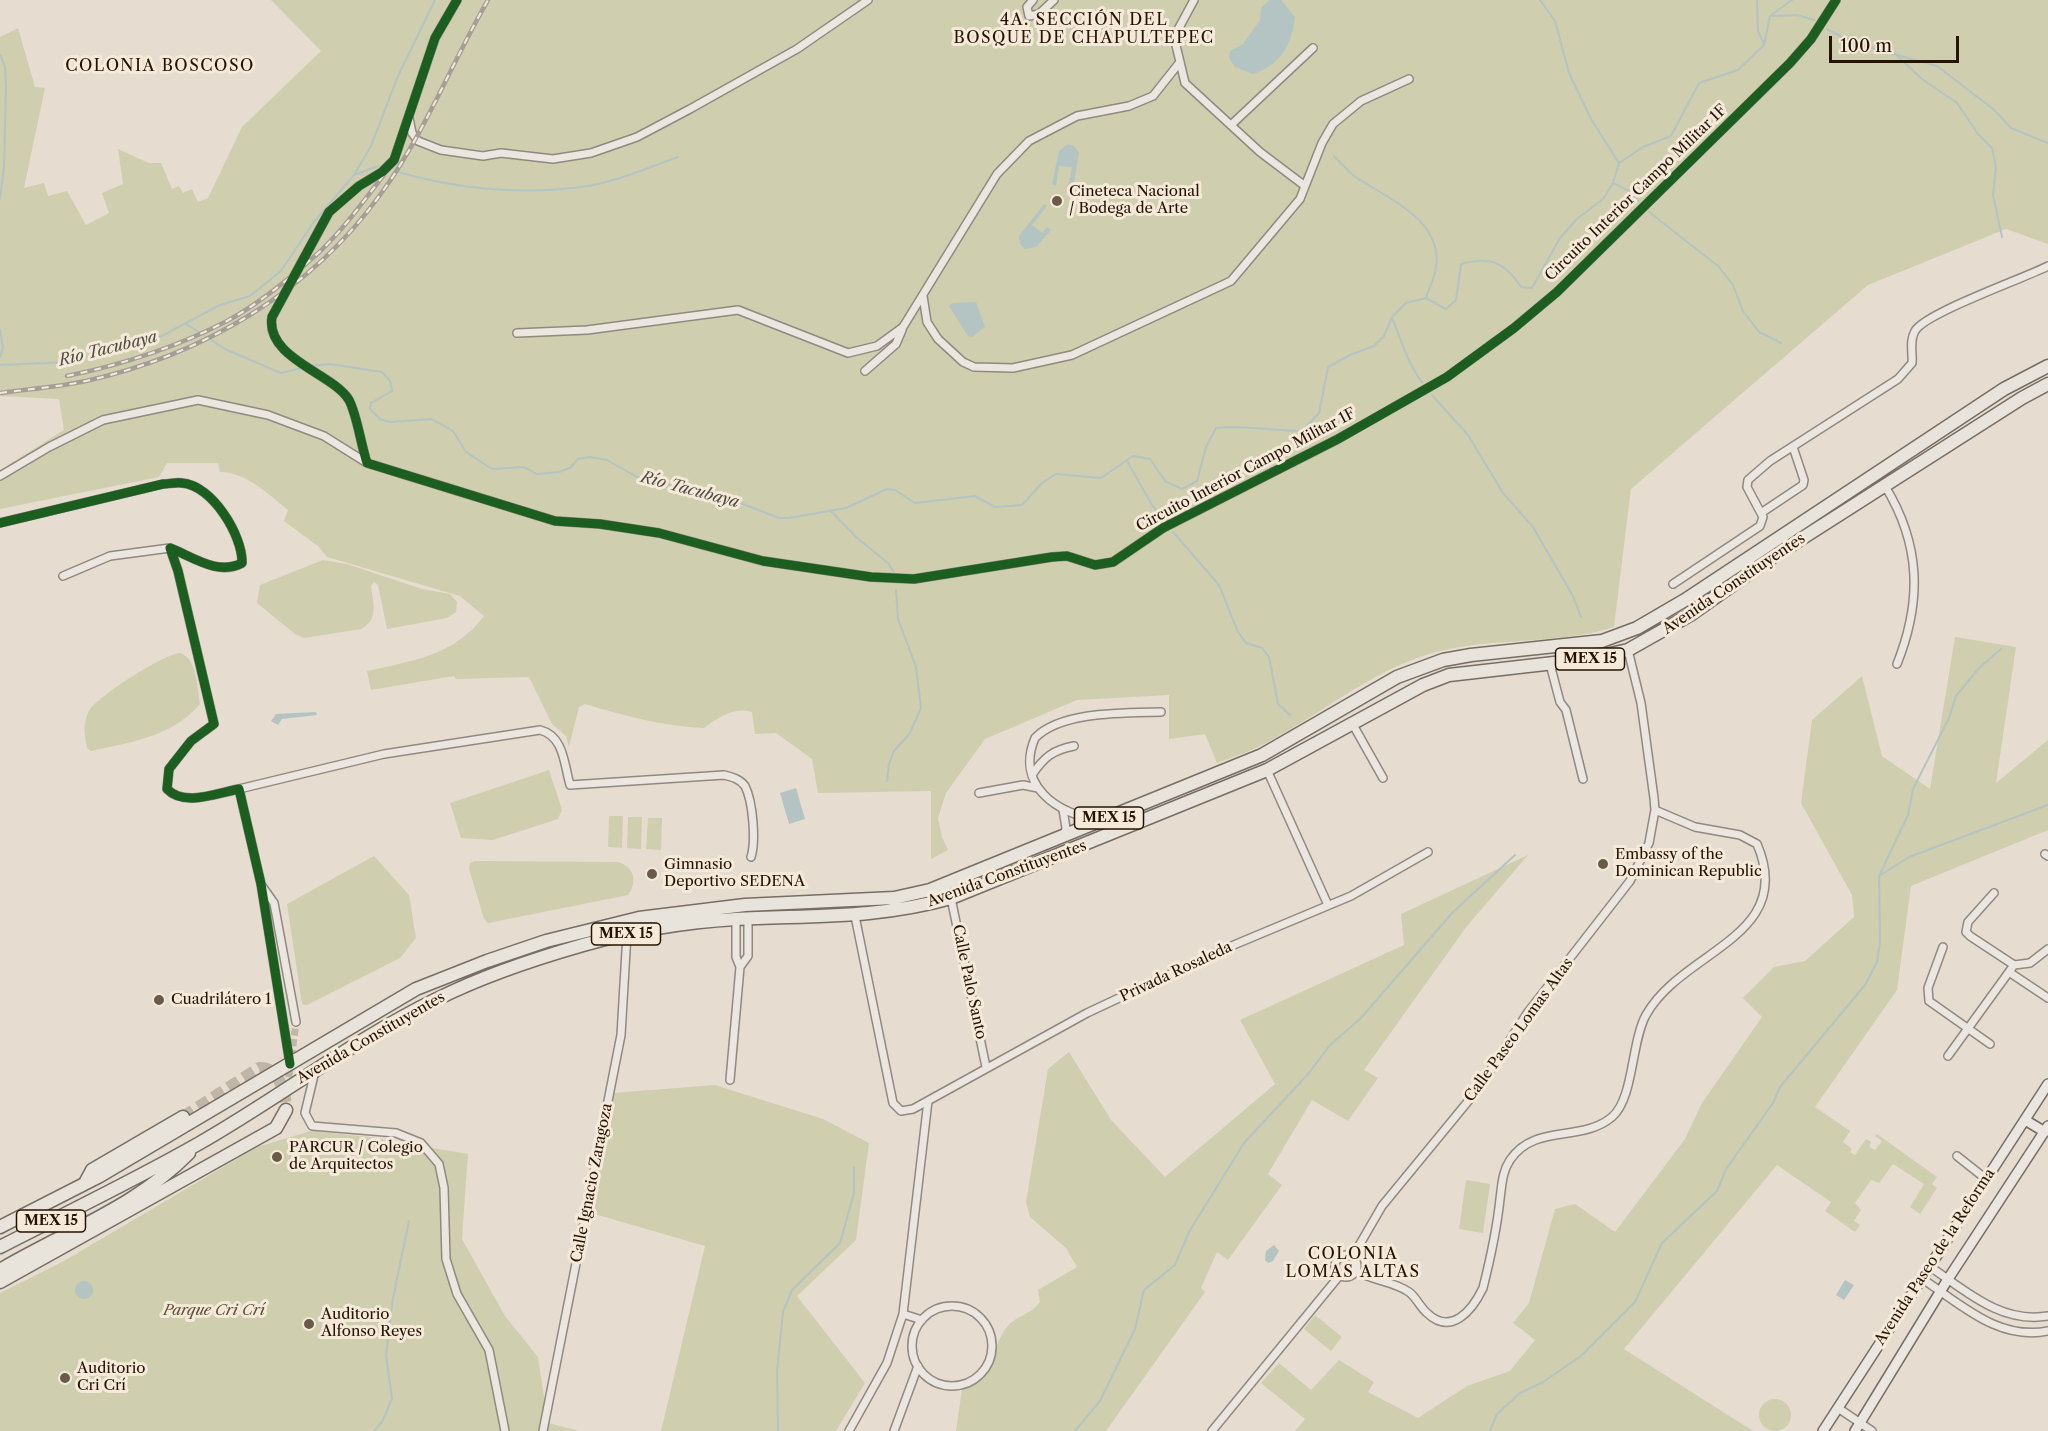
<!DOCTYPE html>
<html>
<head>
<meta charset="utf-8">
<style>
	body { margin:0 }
	#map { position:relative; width:2048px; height:1431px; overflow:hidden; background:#e6ddd0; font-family:"Libre Caslon Text",serif }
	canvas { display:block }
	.scale { position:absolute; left:1829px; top:36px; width:130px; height:27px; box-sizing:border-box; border:3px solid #261300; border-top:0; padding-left:8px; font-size:18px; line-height:21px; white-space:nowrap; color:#261300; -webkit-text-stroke:4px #f5eada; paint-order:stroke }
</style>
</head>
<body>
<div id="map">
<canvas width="2048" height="1431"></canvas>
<div class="scale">100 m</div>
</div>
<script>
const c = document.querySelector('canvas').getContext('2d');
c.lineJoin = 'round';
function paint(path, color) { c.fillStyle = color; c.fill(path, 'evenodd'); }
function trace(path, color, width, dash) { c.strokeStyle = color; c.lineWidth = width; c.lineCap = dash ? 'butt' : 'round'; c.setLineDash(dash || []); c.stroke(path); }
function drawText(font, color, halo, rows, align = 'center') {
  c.font = font + ' "Libre Caslon Text",serif'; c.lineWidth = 6; c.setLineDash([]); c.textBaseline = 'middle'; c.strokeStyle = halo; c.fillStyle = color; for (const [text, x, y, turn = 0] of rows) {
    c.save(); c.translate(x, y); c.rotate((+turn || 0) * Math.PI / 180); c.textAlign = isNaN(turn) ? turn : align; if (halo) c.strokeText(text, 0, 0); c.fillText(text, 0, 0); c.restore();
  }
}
paint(new Path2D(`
	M271,0H2048V244L2006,229L1868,285L1631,489L1614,627C1554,646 1489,636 1429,654C1369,672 1319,716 1264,744C1249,752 1233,757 1217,763L1205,734L1169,739V695L1077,700L985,739L946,793L938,818L942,837L948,850L931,859V791L818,793L812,759L776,733L755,734L752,712C735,706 717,718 704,728C662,726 625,716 585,704L579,707L569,747L566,736L552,724L529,677L456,679L454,676L371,690L367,671C412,661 454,656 484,616L460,596L327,557L318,546L284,521L288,510C268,494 246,472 220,472L218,463H167L159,477L0,509V470L64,430L59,399L0,396V37L18,28L35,87L45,88L24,188L44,183L48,196L67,191L86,225L109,213L102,193L123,184L118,149L149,163H161L172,189L179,186L183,193L192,189L198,202L208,198L242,127L321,51Z
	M323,560L347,564L422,589L450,594L457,602L456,612L447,618L387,629L378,585L374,582L371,586C373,603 379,620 361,629L304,638L295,634L257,603L260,585Z
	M1955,637L2016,647L1996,783L2048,740V830L1911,886L1897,990L1815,1107L1850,1131L1843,1142L1852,1149L1850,1152L1855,1155L1866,1139L1871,1142L1869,1147L1875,1150L1882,1141L1875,1136L1877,1134L1937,1177L1932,1184L1937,1188L1920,1214L1910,1207L1924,1184L1893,1164L1879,1183L1871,1180L1855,1203L1861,1210L1854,1221L1860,1225L1855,1232L1825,1211L1831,1202L1777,1165L1624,1349L1753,1431H1295L1305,1419L1261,1383L1279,1363L1311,1390L1339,1360L1374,1382L1368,1392L1418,1418L1467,1386L1510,1371L1535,1340L1513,1323L1529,1303L1555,1209L1575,1204L1615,1232L1685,1139L1702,1103L1762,1017L1743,998L1774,967L1805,961L1854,917L1852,895L1801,803L1812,720L1862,676L1882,756L1930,789Z
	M180,653C198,659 197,688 200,704C172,737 131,742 91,751L87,748C85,735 82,724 89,711C98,696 162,655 180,653Z
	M549,770L562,810L558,819L493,840L461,838L450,803Z
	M609,816H623L622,848L608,847Z
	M628,817H642L641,849L627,848Z
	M648,818H662L661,850L646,849Z
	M1528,855L1467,926L1364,1070L1378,1078L1348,1121L1312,1100L1268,1174L1282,1185L1228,1260L1217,1252L1201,1288L1205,1292L1106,1431H956L962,1389C1000,1374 987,1353 1007,1327C1015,1316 1032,1314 1040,1302L1038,1290L1077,1267L1066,1248L1030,1217L1026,1202L1048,1069L1069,1052L1111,1120L1165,1177L1275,1084L1240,1020L1404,945L1401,914Z
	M374,856L409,895L416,938L400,958L307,1005L302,1004L287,904Z
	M475,861L618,862C634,867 638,881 628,895L488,923L484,919L469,869L470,863Z
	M715,1085L823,1119L869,1143L856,1240L797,1296L865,1383L836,1431H661L705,1246L591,1213L613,1093Z
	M311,1131L369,1137L468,1154L462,1239L505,1316L538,1357L548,1423L580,1431H0V1293L64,1261L257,1147Z
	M1466,1180L1490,1184L1483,1233L1459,1229Z
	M1315,1315L1342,1337L1331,1351L1304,1329Z
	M1759 1415a16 16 0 1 1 32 0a16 16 0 1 1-32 0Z`), '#cfceae');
paint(new Path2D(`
	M1270,0H1281L1295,17C1292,44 1281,65 1253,74L1235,67L1229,58L1230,51L1243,44L1260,20L1261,8Z
	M1068,144L1074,146L1079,153L1073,188H1068L1072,167L1059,166L1056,186L1052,184L1059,151Z
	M1044,204L1047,206L1032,225L1042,233L1047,227L1051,230L1036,247L1025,249L1020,244L1019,236Z
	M976,302L985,327L972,337L968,336L949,306L953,303Z
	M316,712L317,715L282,719L278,725L271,721L276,714Z
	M796,788L805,819L789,824L780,793Z
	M1274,1245L1279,1251L1273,1261L1268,1263L1265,1260L1266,1251Z
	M1845,1280L1854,1285L1844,1300L1836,1295Z
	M75 1290a9 9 0 1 1 18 0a9 9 0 1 1-18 0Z`), '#b4c4c3');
trace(new Path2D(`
	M1540,0L1555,21L1569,73L1591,119L1619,163
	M1757,0L1758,31L1764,44
	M1771,16L1797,15L1814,20
	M1827,29L1853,43L1937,66L1993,109L2011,128L2048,143
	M1893,52L1922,79L1957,103L1978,134L1992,148L1996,167L1993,195L2002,237
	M0,55L5,67L6,87L4,167L0,199
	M1334,156C1341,163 1347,170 1354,176C1386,198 1443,219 1436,267C1435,277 1429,288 1426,298
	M395,171C454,189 520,195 581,187C614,183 647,168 678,157
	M354,175L378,166
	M1613,183L1629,191L1638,201
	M1649,212L1718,266L1733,285L1743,311L1759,332L1781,343
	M1392,318C1401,339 1408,365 1422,382
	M186,324L227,350L281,373L302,368
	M0,330L3,347L0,357
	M0,365L69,362L156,339L220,305L250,296L281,271L313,223L354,175L371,146L398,76L435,0
	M308,366L330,364L382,372L390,381L392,391L371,403L370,409L380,419L390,422L432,419L453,431L466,452L492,469L524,467L537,474L559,472L570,468L578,459L590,457L607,460L639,478L730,499L779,518H789L846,508L887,489L895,490L915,503L975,496L995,507L1022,505L1042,483L1056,474L1101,478L1133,456L1150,459L1165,481L1182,489L1197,481L1206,447L1216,428C1245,425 1273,431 1302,431L1319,413L1328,367L1350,355L1374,346L1384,336L1392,317L1406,303L1426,298L1446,309L1456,300L1461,264C1490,256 1505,262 1521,287L1532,288L1560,238L1577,219L1603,199L1613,183L1619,163L1643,147L1671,136L1699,83L1738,70L1764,45L1770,16L1792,0
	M1432,395L1468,435L1503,493L1533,527L1573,596L1581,617
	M1127,461L1152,505L1164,519
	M831,511L856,537L889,564L894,573
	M1173,532L1219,585L1238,632L1246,643L1262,648L1269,657L1278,704L1290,715
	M887,781L889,764L894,751L910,733L921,708L916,667L898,619L896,590
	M1879,876L1909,857L2048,805
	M374,1431L382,1422L392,1399L386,1355L393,1298L409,1221
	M778,1431L777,1371L783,1312L792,1290L840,1243L854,1193V1167
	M1075,1431L1100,1401L1135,1329L1144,1290L1175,1265L1189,1232L1244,1143L1309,1073L1330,1045L1361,1018L1452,913L1515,855
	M1490,1431L1497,1414L1520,1393L1543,1382L1581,1356L1635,1302L1662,1243L1717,1191L1726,1169L1773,1103L1780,1087L1865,985L1877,962L1880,942L1879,876L1908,815L1913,789L1949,718L1956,696L1979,668L2001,649`), '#b4c4c3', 2);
trace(new Path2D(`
	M286,1098L296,1022`), '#c0b5a6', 7, [7, 3.5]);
trace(new Path2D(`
	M183,1117L259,1068C279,1066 286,1094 286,1110`), '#c0b5a6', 12, [12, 6]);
const street = new Path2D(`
	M457,0L435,38L394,160L382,172L359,186L329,212L272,317C265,358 334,374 349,400C357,415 361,445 367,463L555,521L600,524L659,533L763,561L871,577L914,579L1052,557L1067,556L1095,565L1113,562L1163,528L1338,439L1447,377L1514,328L1557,292L1790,63L1811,39L1836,0
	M1033,0L1027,7L1029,16L1039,14L1054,0
	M1194,0L1174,37L1185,83L1260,152L1305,186
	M409,118L412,133L418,141L441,150L483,156L501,153L553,159L591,153L637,137L690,109L797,49L868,0
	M1231,125L1313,48
	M923,296L927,322L938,339L963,362L974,367L1013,368L1072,355L1231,281L1300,199L1322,143L1333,124L1361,101L1409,79
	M517,333L587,330L738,310L848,353L877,346L903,327L997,174L1029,141L1077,116L1129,106L1153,96L1180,62
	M865,371L896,344L902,330
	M0,476L49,447L103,420L198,400L268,415L324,436L367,463
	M1885,486C1921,545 1922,601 1897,664
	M1761,513L1803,485L1804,480L1793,447
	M0,523L163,484C169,484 176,482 182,483C212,485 243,536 242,563C218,576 193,557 170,548L178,571L214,724L191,741L169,769L167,789C184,807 217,793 239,789L261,884L290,1064
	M63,576L110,556L170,548
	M1673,584L1760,526L1763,517L1747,487L1748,480L1770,461L1898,379L1912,363C1913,353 1909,341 1915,331C1925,313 2025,278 2048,266
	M1550,664L1560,702L1566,710L1583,779
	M1352,723L1383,778
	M1267,770L1328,905
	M1032,775C1044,757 1053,750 1074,746
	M239,789L384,754L540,730C564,736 564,764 570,785L724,775C732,777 740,779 745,786C753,802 756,841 751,857
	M979,793L1023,785L1038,788
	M1063,810L1066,828L1064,837
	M1098,820C1057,814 1015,785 1035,738C1061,711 1125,713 1161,712
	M2045,854L2048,856
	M262,886L274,903L296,1022
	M1994,893L1968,922L1966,932L1970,936L2014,965L2030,963L2048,949
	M951,898L986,1067
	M855,916L893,1103L901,1111L913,1109L1087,1013L1217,952L1351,896L1428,852
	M1943,947L1928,988L1929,1001L1990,1044
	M740,967L748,956V919
	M2009,972L2048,998
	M1948,1056L2014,965
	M315,1071L305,1113L312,1126L396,1133L421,1143L439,1164L444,1188L446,1259L457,1294L489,1350L505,1431
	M730,1080L740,967L736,957V919
	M1957,1156L1986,1179
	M1335 1266a11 11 0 1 1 22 0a11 11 0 1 1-22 0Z
	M1353,1256L1382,1206L1479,1088L1528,1012L1630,881L1649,843L1655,810L1654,798L1641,703L1628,650
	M1929,1266C1966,1291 2001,1324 2048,1316
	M1356,1271C1373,1281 1393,1281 1409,1292C1416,1297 1420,1307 1427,1313C1451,1336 1472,1311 1483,1288C1490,1260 1497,1228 1500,1199C1502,1185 1502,1172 1510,1160C1535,1123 1581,1143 1612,1117C1634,1098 1631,1042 1646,1015C1682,950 1797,937 1757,844L1740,835L1695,827L1655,810
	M1921,1278C1961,1304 1998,1341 2048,1331
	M912 1346a40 40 0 1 1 80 0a40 40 0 1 1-80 0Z
	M903,1314L922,1320
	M1838,1408L1872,1431
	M543,1431L621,1035L627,934
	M849,1431L887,1363L903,1314L928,1101
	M894,1431L918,1366
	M1212,1431L1340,1275`);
const secondary = new Path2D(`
	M2025,1120L2045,1132
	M1823,1431L2048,1084
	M1855,1431L1948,1279L2048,1126`);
const highway = new Path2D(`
	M85,1183L92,1170L183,1117
	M0,1227L98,1177L416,989L487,961L546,941L639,918L745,905L894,898L930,890L1262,755L1397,677L1443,660L1471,655L1602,641L1637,628L1685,600L2004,389L2048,366
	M0,1247C66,1213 133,1181 198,1144C279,1098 353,1040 437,999C483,976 534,959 583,945C632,931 684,922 736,919C812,915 876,919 951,898L1267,770L1423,685L1449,675L1589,659L1628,650L1690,615L1765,562L2022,398L2048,384
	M0,1270C64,1232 136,1207 189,1153
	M0,1282L276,1128L286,1110`);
trace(street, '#918980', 10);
trace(secondary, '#766e64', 12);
trace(highway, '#766e64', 15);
trace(street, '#ebe6e0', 7);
trace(secondary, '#ebe6e0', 9);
trace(highway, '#e8e3db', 12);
const rail = new Path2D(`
	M67,376C121,365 177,347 227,321C257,305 289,279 315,256C341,233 362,203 383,176
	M0,393C29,389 58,387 86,381C202,355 309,293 380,195C424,135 451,64 488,0`);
trace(rail, '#a49e97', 4.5);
trace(rail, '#f5eada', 2, [7]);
trace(new Path2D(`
	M457,0L435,38L394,160L382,172L359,186L329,212L272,317C265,358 334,374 349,400C357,415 361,445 367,463L555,521L600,524L659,533L763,561L871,577L914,579L1052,557L1067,556L1095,565L1113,562L1163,528L1338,439L1447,377L1514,328L1557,292L1790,63L1811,39L1836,0
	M0,523L163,484C169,484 176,482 182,483C212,485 243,536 242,563C218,576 193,557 170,548L178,571L214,724L191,741L169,769L167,789C184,807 217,793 239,789L261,884L290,1064`), '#1b5e20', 9);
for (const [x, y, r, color] of [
	[1057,201,6,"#695a49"],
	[1603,864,6,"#695a49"],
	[652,874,6,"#695a49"],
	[159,1000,6,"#695a49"],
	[277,1157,6,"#695a49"],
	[309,1324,6,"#695a49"],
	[65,1378,6,"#695a49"]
]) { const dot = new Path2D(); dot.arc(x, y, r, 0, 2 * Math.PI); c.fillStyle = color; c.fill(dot); trace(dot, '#f5eada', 2); }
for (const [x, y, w] of [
	[1590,659,69],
	[1109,818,69],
	[626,934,69],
	[51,1221,69]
]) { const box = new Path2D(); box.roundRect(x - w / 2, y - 11, w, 22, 4.5); c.fillStyle = '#f5eada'; c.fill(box); trace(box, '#261300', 1.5); }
drawText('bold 14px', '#261300', null, [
	["MEX 15",1590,659],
	["MEX 15",1109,818],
	["MEX 15",626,934],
	["MEX 15",51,1221]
]);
drawText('15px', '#261300', '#f5eada', [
	["Cineteca Nacional",1069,192],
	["/ Bodega de Arte",1069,209],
	["Embassy of the",1615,855],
	["Dominican Republic",1615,872],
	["Gimnasio",664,865],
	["Deportivo SEDENA",664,882],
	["Cuadrilátero 1",171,1000],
	["PARCUR / Colegio",289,1148],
	["de Arquitectos",289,1165],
	["Auditorio",321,1315],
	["Alfonso Reyes",321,1332],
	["Auditorio",77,1369],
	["Cri Crí",77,1386]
], 'left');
drawText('15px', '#261300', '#f5eada', [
	["Circuito Interior Campo Militar 1F",1636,193,-44],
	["Circuito Interior Campo Militar 1F",1246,470,-28],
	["Avenida Constituyentes",1734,584,-34],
	["Avenida Constituyentes",1007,874,-20],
	["Privada Rosaleda",1176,972,-25],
	["Calle Palo Santo",969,982,78],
	["Calle Paseo Lomas Altas",1519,1030,-54],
	["Avenida Constituyentes",371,1038,-30],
	["Calle Ignacio Zaragoza",592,1183,-79],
	["Avenida Paseo de la Reforma",1935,1257,-57]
]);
drawText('italic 15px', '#5b5033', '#f5eada', [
	["Parque Cri Crí",214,1311]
]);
c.letterSpacing = '1.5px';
drawText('16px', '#261300', '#f5eada', [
	["4A. SECCIÓN DEL",1084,20],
	["BOSQUE DE CHAPULTEPEC",1084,38],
	["COLONIA BOSCOSO",160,66],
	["COLONIA",1353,1254],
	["LOMAS ALTAS",1353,1272]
]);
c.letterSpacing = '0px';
drawText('italic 16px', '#504d42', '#f5eada', [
	["Río Tacubaya",108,349,-14],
	["Río Tacubaya",690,490,15]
]);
</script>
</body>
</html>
